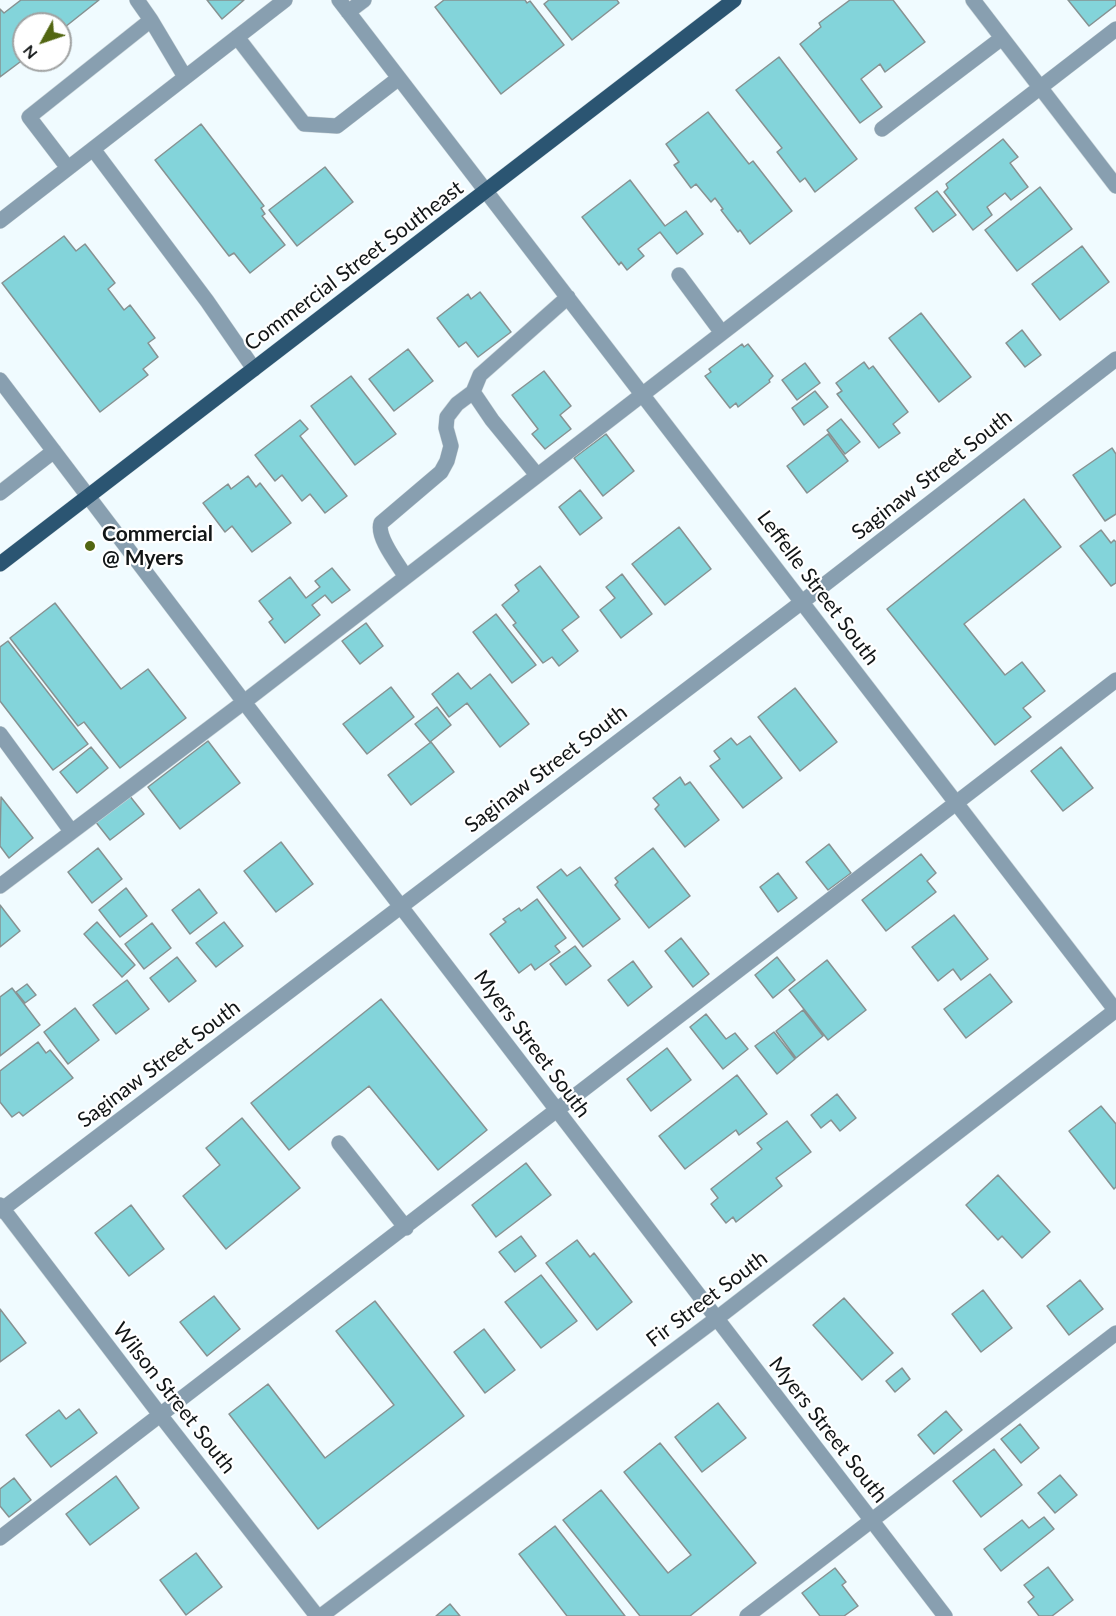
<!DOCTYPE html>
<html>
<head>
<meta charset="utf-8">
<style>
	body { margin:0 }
	#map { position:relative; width:1116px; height:1616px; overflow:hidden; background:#f0fbff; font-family:Lato,sans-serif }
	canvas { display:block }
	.north { position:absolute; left:12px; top:12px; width:60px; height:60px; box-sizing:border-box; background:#fff; border:2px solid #a0a2a2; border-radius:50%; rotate:230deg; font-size:16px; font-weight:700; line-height:24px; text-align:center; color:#121617 }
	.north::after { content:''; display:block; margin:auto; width:21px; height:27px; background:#526612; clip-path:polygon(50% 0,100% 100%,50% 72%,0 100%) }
</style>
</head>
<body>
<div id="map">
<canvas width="1116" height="1616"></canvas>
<div class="north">N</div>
</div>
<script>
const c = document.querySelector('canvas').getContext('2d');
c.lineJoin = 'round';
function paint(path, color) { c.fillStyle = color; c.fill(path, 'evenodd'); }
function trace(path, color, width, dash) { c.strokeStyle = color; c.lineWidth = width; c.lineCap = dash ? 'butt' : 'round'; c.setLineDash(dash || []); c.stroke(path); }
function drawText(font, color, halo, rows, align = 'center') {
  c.font = font + ' Lato,sans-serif'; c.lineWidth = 4.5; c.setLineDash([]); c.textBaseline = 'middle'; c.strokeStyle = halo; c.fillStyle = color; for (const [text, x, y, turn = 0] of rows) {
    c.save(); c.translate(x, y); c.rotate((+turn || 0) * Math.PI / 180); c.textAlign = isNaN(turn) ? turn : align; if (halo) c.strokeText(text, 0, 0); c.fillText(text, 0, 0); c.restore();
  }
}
const building = new Path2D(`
	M21,0H99L60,31V24H24V59L0,77V9L4,13Z
	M207,0H244L222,19Z
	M444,0H525L527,3L530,1L564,45L501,94L435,7Z
	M549,0H617L619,3L572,40L544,4Z
	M850,0H893L925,42L885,72L880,64L861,79L882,107L860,123L800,44L821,27L819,23Z
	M1068,0H1116V5L1089,26Z
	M779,57L857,159L815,192L805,178L800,182L777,152L782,148L736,90Z
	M708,112L749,164L753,161L792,211L750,244L740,230L738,232L721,210L723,209L715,198L711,202L696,184L691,188L674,165L679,162L666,144Z
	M201,124L264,206L261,208L265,214L262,216L285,245L250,273L234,253L229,256L155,160Z
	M1003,139L1018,157L1010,163L1028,187L1011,200L1005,193L987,207L992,215L973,230L944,192L948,188L946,184Z
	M325,167L353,202L297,246L269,210Z
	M630,180L665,226L686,211L703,234L677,254L660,232L638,249L644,256L627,270L621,262L619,265L582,217Z
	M1040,187L1072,229L1017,271L985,230Z
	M937,191L956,215L933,232L915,208Z
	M64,236L76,251L85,244L115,283L108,289L124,310L130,305L155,338L148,343L158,357L143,369L148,375L100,412L2,283Z
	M1082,246L1109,282L1060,320L1032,284Z
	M480,292L511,332L478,357L466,342L459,347L437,318L468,294L471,299Z
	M921,313L971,377L939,402L889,338Z
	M1022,330L1041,355L1025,367L1006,343Z
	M742,344L744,347L748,344L773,376L769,380L770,382L738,407L736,403L730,408L705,376L711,372L709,369Z
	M408,349L433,381L394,411L369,379Z
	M864,362L869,369L873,366L908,412L893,424L900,433L879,448L837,394L842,391L836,383Z
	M805,363L820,383L797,400L782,380Z
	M544,371L571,406L560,415L571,429L545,449L532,434L538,429L512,395Z
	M351,376L396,434L355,465L311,406Z
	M815,391L828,407L804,425L792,408Z
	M841,419L860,442L845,454L827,430Z
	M300,420L308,429L300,436L347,496L325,513L310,494L302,501L282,475L275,481L255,455Z
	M606,434L634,471L603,496L574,458Z
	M828,434L848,461L807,493L787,466Z
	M1112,448L1116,454V514L1105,521L1073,475Z
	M248,476L256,487L260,483L291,523L252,552L232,526L225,532L203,503L228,484L231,489Z
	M580,490L602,518L580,535L559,507Z
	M1024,499L1061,547L964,624L1005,675L1022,662L1045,691L1023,708L1031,717L995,745L887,609Z
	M679,527L711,569L665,605L632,564Z
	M1101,530L1111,543L1114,540L1116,542V583L1111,586L1080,546Z
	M540,566L579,617L562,630L578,651L559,666L552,657L543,663L513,625L516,623L502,605L519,591L515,585Z
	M332,568L350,590L332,603L325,595L312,605L320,615L285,643L269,622L273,619L259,601L290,577L306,598L320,587L315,581Z
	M622,574L652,614L621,638L600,610L615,598L606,587Z
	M55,603L121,689L148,669L186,718L120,768L84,722L78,726L10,638Z
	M496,614L536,665L512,683L473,632Z
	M366,623L383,646L360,664L342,641Z
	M8,641L88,744L53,770L0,701V647Z
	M458,673L471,689L490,674L529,724L500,747L467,703L449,717L432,694Z
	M391,687L414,717L367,754L343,724Z
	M795,688L837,742L800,771L758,717Z
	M437,707L451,725L430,742L415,724Z
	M750,736L782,778L743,808L710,766L720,759L714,751L731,738L737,745Z
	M208,741L240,783L180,829L148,787Z
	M431,742L454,772L411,805L388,775Z
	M91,747L108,768L77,793L60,772Z
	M1061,747L1093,788L1063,811L1031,771Z
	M680,777L685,785L690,782L719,820L685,847L655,809L659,805L653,798Z
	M129,795L144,814L110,840L95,821Z
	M1,797L33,838L9,858L0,846Z
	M281,842L313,884L276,912L244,871Z
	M829,844L851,873L828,890L806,862Z
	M98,848L122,879L92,903L68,872Z
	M653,848L690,896L649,928L615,885L618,882L615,878Z
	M921,854L936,873L927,881L936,892L886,931L862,900Z
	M580,867L620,919L583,947L537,887L561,869L567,876Z
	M778,873L797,898L778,912L760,887Z
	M126,888L147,916L120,937L99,910Z
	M199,889L217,913L190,934L172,910Z
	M537,899L566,938L555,946L560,952L535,970L531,964L519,973L490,934L506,922L503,919L519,908L521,911Z
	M0,905L20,931L0,947Z
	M954,915L988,959L961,980L953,969L938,981L912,947Z
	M97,922L135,965L122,977L84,934Z
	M224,922L243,946L216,967L196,943Z
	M152,923L171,948L144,969L125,944Z
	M681,938L709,974L693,987L665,951Z
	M575,946L591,966L566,985L550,964Z
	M177,957L196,981L169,1002L150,978Z
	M777,957L795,980L773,998L755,975Z
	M827,960L866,1010L828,1040L789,990Z
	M633,961L652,987L628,1006L608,980Z
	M990,974L1012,1002L966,1038L944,1009Z
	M127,980L149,1009L116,1034L93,1005Z
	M27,984L36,995L25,1003L16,992Z
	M12,988L40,1025L0,1056V997Z
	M381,999L487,1130L438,1170L369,1086L289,1150L251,1103Z
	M75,1008L99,1040L68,1064L44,1032Z
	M803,1010L823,1036L796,1058L776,1031Z
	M706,1014L726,1039L735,1033L748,1049L723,1069L690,1027Z
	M774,1032L795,1059L777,1074L755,1046Z
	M38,1042L46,1053L50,1050L73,1078L23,1116L19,1112L12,1117L0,1102V1071Z
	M667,1048L691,1080L651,1111L627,1079Z
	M737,1075L767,1114L739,1135L736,1130L685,1169L659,1136Z
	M837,1094L856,1118L840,1131L831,1120L821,1128L811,1115Z
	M1101,1106L1116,1124V1187L1114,1189L1069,1131Z
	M242,1118L300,1188L226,1249L183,1196L220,1165L206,1148Z
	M787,1121L811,1152L776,1178L782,1186L736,1222L733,1217L726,1223L711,1204L718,1198L711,1189L762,1149L757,1143Z
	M526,1163L551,1195L496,1237L472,1205Z
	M998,1175L1050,1232L1022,1258L1002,1236L998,1240L966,1205Z
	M131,1205L164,1249L129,1276L95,1233Z
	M521,1236L536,1256L515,1272L499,1252Z
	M577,1240L590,1257L594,1253L632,1302L597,1330L546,1263Z
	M541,1275L577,1321L541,1348L505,1302Z
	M1080,1280L1103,1309L1069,1335L1047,1306Z
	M983,1290L1012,1328L981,1352L952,1314Z
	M214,1296L240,1329L207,1356L180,1322Z
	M844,1298L893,1353L862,1380L813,1325Z
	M375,1301L464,1416L318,1529L229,1414L268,1384L325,1458L394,1405L336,1331Z
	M0,1309L26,1343L0,1362Z
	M484,1329L515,1370L485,1393L454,1352Z
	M902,1368L910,1379L895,1392L886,1381Z
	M718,1403L746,1438L702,1472L675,1437Z
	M79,1409L97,1433L51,1467L26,1435L59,1410L66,1419Z
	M946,1411L962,1430L934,1454L918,1435Z
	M1020,1424L1039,1448L1021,1463L1001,1439Z
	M660,1443L756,1563L690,1616H640L563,1520L601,1490L668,1573L691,1555L624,1472Z
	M994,1449L1022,1485L981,1517L953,1481Z
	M1060,1475L1077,1495L1055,1513L1038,1493Z
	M116,1476L139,1508L90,1545L66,1514Z
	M14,1478L31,1500L9,1517L0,1506V1489Z
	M1044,1517L1054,1529L1001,1571L984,1549L1022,1520L1029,1528Z
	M555,1526L625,1616H567L519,1554Z
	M196,1553L222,1587L186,1615L160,1580Z
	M1048,1567L1073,1600L1052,1616H1039L1028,1602L1034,1597L1024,1585Z
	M835,1568L846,1582L842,1585L858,1606L844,1616H820L802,1593Z
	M450,1604L460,1616H436Z`);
paint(building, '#83d4da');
trace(building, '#879292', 1.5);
const minor = new Path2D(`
	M339,0L1116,1011
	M973,0L1116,186
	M348,12L364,0
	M151,20L185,77
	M237,37L304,124L337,126L399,78
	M882,129L1002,38
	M93,149L207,301L254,369
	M68,168L29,117L151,20L137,0
	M0,221L285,0
	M679,275L722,333
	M0,380L244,702L945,1616
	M473,392L492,420L537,475
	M0,493L54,451
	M406,577C398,564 376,537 381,523L441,472L447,461L451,446L446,428L447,417L457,404L473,392L480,375L568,297
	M0,734L71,831
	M0,886L244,702L1116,29
	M339,1143L406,1228
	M0,1205L161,1416L317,1616
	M0,1211L802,602L1116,359
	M0,1538L1116,680
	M321,1616L716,1319L1116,1010
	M747,1616L1116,1333`);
const major = new Path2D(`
	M0,564L734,0`);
trace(minor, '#ccd6da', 16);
trace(major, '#ccd6da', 16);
trace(minor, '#889fb0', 15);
trace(major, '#2b5572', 15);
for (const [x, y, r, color] of [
	[90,546,6,"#526612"]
]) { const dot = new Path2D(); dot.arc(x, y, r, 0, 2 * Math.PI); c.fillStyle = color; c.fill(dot); trace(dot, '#fff', 2); }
drawText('21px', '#121617', '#fff', [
	["Commercial Street Southeast",354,266,-37],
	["Saginaw Street South",932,475,-38],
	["Leffelle Street South",818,588,53],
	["Saginaw Street South",546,769,-37],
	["Myers Street South",532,1044,53],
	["Saginaw Street South",159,1064,-37],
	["Fir Street South",707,1299,-37],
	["Wilson Street South",174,1398,52],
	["Myers Street South",828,1430,52]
]);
drawText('bold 21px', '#121617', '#fff', [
	["Commercial",102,534],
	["@ Myers",102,558]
], 'left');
</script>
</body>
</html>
